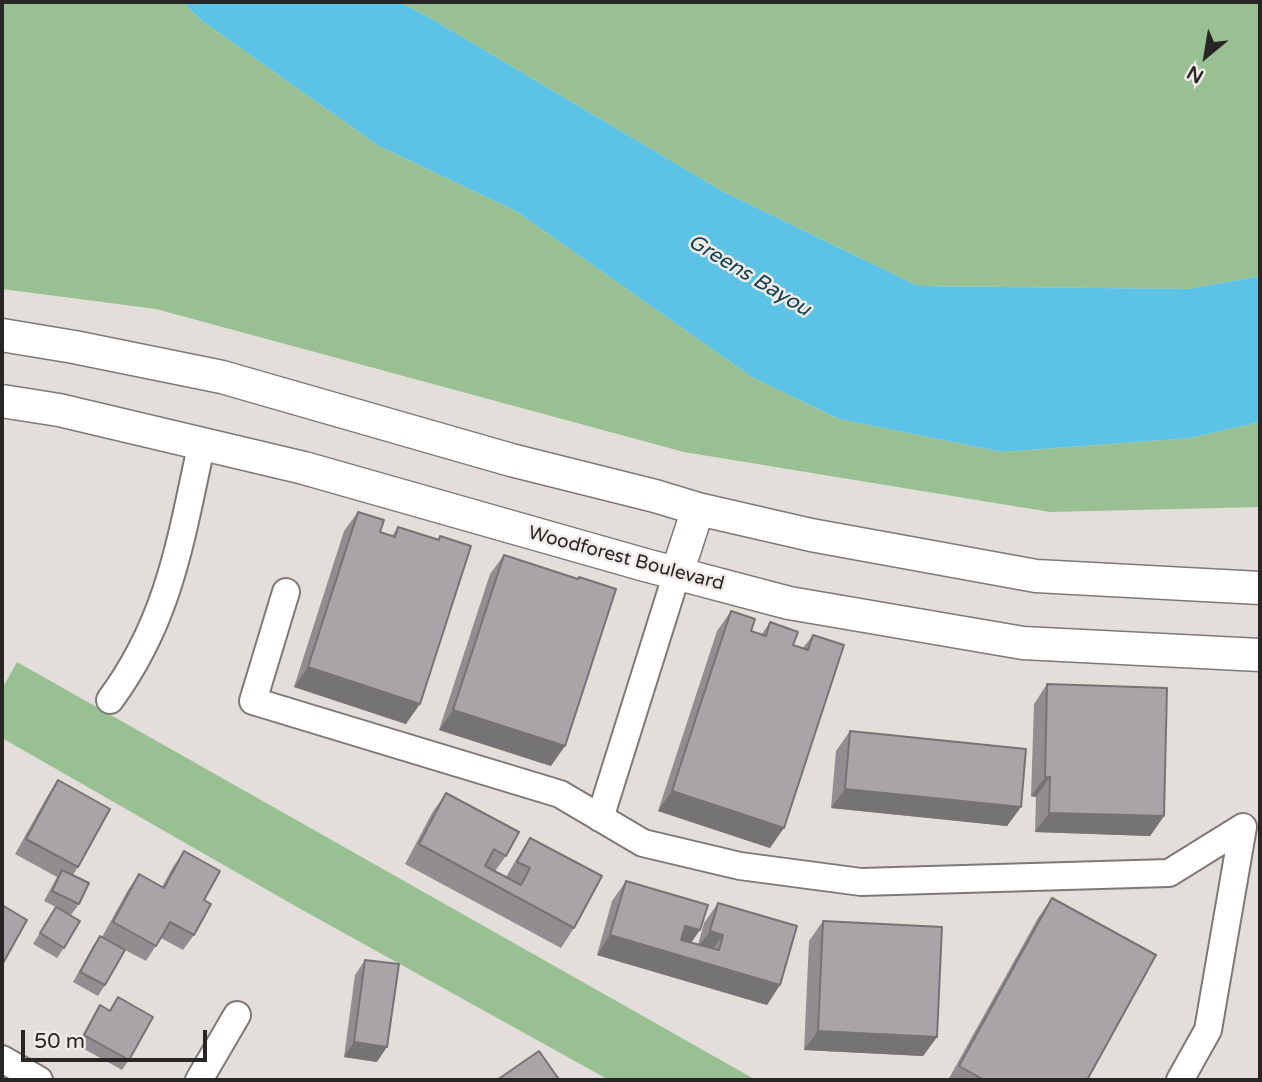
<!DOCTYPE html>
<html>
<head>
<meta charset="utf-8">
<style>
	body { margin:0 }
	#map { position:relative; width:1262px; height:1082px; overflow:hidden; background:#e4dedb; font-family:"Varela Round",sans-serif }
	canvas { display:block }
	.frame { position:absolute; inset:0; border:4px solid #282625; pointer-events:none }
	.north { position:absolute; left:1171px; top:21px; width:70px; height:70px; -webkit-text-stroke:5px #f1ebe8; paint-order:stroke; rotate:210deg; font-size:19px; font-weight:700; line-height:28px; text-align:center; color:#282625 }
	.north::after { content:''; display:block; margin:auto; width:24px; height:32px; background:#282625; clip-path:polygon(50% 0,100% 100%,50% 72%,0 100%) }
	.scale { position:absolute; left:21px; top:1030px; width:186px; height:32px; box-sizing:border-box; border:4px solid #282625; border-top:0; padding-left:9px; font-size:21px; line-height:24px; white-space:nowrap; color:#282625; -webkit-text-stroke:5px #f1ebe8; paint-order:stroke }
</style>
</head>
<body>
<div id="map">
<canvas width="1262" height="1082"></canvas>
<div class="frame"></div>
<div class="north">N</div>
<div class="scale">50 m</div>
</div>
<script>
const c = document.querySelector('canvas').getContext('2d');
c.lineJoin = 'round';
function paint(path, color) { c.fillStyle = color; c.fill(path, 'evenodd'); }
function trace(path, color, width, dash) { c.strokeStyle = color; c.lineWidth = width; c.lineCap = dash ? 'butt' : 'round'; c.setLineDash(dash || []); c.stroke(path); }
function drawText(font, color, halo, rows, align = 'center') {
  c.font = font + ' "Varela Round",sans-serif'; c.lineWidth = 5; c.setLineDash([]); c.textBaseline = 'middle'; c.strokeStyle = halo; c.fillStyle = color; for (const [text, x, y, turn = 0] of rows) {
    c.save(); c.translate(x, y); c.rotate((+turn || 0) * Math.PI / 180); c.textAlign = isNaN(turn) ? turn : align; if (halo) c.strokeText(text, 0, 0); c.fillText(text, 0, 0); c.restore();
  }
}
paint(new Path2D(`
	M2,2H183L201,20L379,146L516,211L752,377L839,419L1002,452L1190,438L1260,422V507L1050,512L684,452L156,309L2,289Z
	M399,2H1260V276L1188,289L918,286L722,191L425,15Z
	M17,662L756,1080H609L297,907L2,738V689Z`), '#99c092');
paint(new Path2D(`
	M183,2H399L425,15L722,191L918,286L1188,289L1260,276V422L1190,438L1002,452L839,419L752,377L516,211L379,146L201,20Z`), '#5cc3e6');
const minor = new Path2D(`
	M286,592L253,701L560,794L643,843L740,866L861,882L1169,873L1243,827L1208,1030L1180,1080
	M110,700C170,619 181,538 202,442
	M600,818L677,573
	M2,1059L39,1080
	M199,1080L237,1015`);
const major = new Path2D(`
	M2,335L74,347L222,377L511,460L655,496L698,509L811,535L1036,576L1260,588
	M2,401L59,410L304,468L645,565L789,603L1023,643L1260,655
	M677,573L698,509`);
trace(minor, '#7e7876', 30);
trace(major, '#7e7876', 35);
trace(minor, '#fff', 26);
trace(major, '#fff', 32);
paint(new Path2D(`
	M358,512L380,532L392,536L398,527L437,540L440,536L406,724L294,687L344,531Z
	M504,555L551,766L439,730L490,574Z
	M731,611L751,631L762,634L770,622L793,645L803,648L813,635L770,848L658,811L717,631Z
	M1047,684L1164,816L1150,836L1035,832L1036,797L1031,796L1034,704Z
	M850,731L1021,807L1007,826L831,808L836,751Z
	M58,780L78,867L73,875L79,904L71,915L61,910L64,948L57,958L33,944L56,907L44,901L57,877L15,854L48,795Z
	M446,793L506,856L495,871L506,877L517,858L530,838L574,928L561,948L405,864L432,813Z
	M184,851L204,900L194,935L183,950L161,938L146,961L125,950L105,985L98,996L73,982L93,946L100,936L102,937L128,890L139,874L162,887L173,867Z
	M626,881L691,943L698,945L704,923L718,903L780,985L767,1005L597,955L612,901Z
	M1052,898L1087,1080H948L1038,918Z
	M823,921L937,1037L923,1056L804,1050L809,941Z
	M365,960L377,1062L344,1057L355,975Z
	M118,997L129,1060L122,1070L77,1045L93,1016L100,1005L109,1011Z`), '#918d90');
paint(new Path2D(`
	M308,667L420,704L406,724L294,687Z
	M453,710L565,746L551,766L439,730Z
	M1045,777H1050L1036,797L1031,796Z
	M845,789L1021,807L1007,826L831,808Z
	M672,791L784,828L770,848L658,811Z
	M1049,813L1164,816L1150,836L1035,832Z
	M685,926L700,930L686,950L672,945Z
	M710,931L723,935L709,954L696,950Z
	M610,935L780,985L767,1005L597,955Z
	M818,1031L937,1037L923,1056L804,1050Z
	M354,1042L387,1047L377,1062L344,1057Z`), '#767375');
const building = new Path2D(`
	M358,512L384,520L380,532L395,537L398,527L439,540L440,536L471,546L420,704L308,667Z
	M504,555L578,579L579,577L616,589L565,746L453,710Z
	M731,611L755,619L751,631L766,636L770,622L798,632L793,645L808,650L813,635L844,645L784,828L672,791Z
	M1047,684L1167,688L1164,816L1049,813L1050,777H1045Z
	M850,731L1026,749L1021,807L845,789Z
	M58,780L110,809L78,867L26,839Z
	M446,793L519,832L506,856L494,849L485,866L521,885L530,868L517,862L530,838L602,876L574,928L419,844Z
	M184,851L220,871L204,900L211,904L194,935L170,922L156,946L113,922L139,874L164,888Z
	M62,870L89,883L79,904L52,891Z
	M626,881L708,905L700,930L685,926L681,940L719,950L723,935L710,931L718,903L797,926L780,985L610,935Z
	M1052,898L1156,955L1087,1080H984L959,1066Z
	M2,905L27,920L2,965Z
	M56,907L80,921L64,948L40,933Z
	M823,921L942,927L937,1037L818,1031Z
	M100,936L125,950L105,985L80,972Z
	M365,960L399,964L387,1047L354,1042Z
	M118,997L153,1017L129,1060L84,1035L100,1005L110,1011Z
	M539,1051L558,1078L555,1080H497Z`);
paint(building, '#a9a4a7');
trace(building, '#767375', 2);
drawText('19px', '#282625', '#f1ebe8', [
	["Woodforest Boulevard",626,559,15]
]);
drawText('italic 21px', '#144251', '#f1ebe8', [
	["Greens Bayou",749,276,31]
]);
</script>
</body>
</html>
